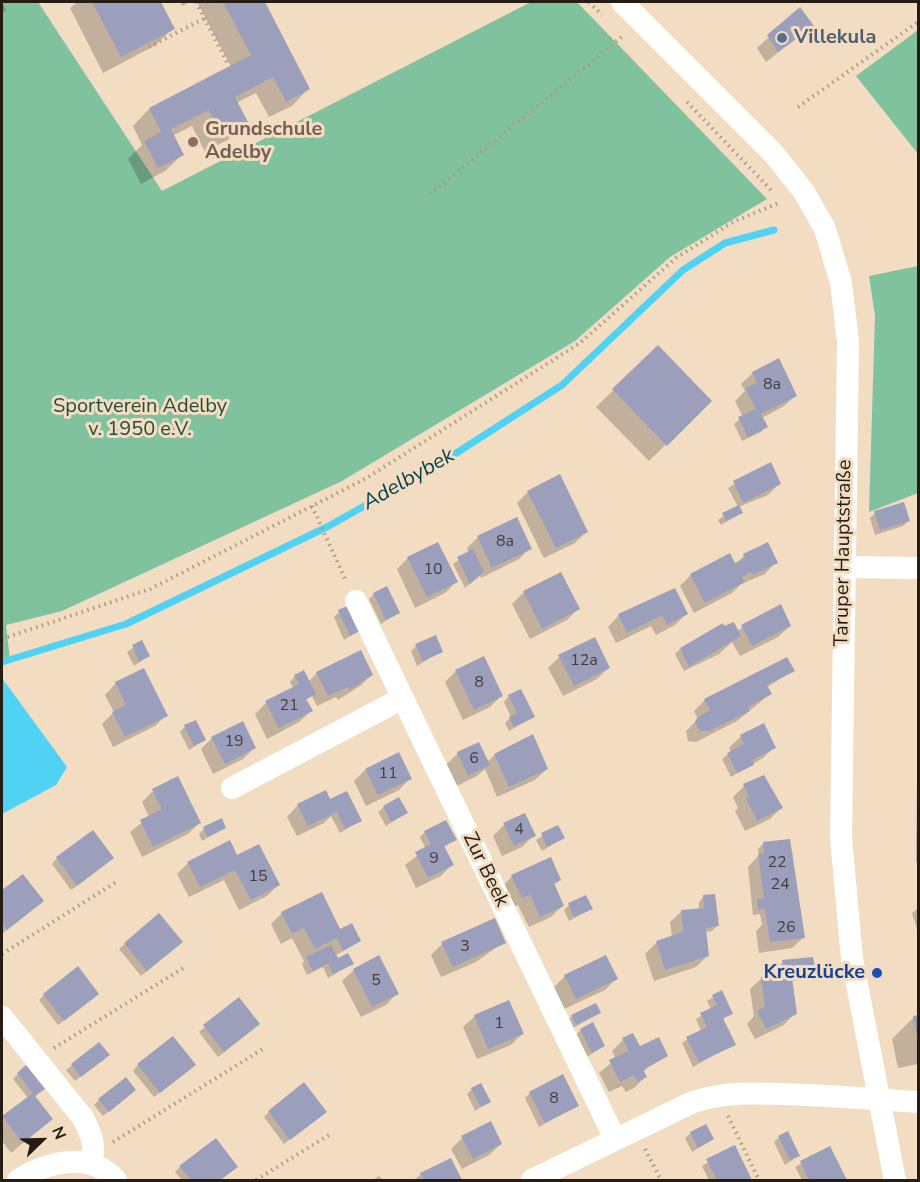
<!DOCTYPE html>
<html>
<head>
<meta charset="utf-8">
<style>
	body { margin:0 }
	#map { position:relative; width:920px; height:1182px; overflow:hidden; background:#f2dcc2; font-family:"Nunito Sans",sans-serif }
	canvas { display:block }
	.frame { position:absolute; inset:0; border:3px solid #251d13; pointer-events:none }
	.north { position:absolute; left:12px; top:1110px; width:60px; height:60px; -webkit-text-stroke:4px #f2dcc2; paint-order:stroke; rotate:67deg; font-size:16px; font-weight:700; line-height:24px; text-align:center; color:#251d13 }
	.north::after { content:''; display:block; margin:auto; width:21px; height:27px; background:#251d13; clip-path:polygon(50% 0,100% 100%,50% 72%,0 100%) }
</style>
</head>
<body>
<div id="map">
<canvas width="920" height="1182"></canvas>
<div class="frame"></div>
<div class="north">N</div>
</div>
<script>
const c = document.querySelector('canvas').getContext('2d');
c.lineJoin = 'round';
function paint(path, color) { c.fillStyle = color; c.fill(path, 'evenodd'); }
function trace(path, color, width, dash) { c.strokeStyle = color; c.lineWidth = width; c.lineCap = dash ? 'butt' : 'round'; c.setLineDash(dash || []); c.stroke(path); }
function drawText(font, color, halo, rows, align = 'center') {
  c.font = font + ' "Nunito Sans",sans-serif'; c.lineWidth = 6; c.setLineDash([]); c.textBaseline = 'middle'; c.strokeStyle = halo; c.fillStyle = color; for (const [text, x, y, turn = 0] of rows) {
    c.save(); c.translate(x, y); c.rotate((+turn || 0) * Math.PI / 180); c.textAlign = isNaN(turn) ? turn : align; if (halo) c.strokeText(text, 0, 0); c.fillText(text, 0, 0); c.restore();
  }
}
paint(new Path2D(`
	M2,2H38L162,191L531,2H577L767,199L670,257L575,341L342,481L62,611L6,625L10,660L2,662Z
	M918,30V154L856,76Z
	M918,266V493L869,512L875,316L869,276Z`), '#80c29e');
paint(new Path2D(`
	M2,678L67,767L56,785L2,814Z`), '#4fd2f3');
paint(new Path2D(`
	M2,2L6,10L2,14Z
	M77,2H159L173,28L156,45L103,73L70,8Z
	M180,2H191L182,6Z
	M197,2H264L308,89L292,106L269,117L256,93L236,103L246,122L229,139L205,152L192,126L172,136L182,155L165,171L141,184L128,159L142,145L133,126L149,109L231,67Z
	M800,9L812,26L766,62L757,48Z
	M658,347L710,401L649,461L596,407Z
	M753,373L796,395L784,406L762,418L766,427L761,432L742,441L734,424L743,417L735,401L745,391L741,384Z
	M770,464L780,483L768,495L738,507L741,513L721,525L718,520L738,507L728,488Z
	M528,492L586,532L575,543L544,558L517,503Z
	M875,513L908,521L903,526L875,535L870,518Z
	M478,537L530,548L519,559L481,578L480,575L465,588L453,564L469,553L467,548Z
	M744,556L776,562L765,574L741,584L732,593L694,613L680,586L691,575L735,565Z
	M408,558L456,582L445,593L415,608L397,569Z
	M560,574L578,609L567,620L530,639L512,604L524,592Z
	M374,594L398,613L381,624L369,599Z
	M780,606L790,626L778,637L740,656L732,642L719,654L684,671L675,654L680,649L737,631Z
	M339,612L360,630L344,640L334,617Z
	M686,614L675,625L656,635L651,626L616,643L608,627L619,615Z
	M141,642L148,656L134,666L127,652Z
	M416,646L442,651L417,666L411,651Z
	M559,657L609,667L597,679L563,696L548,668Z
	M456,671L501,696L490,707L463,720L445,682Z
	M793,671L767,687L770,694L737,721L696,742L688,741L686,731L698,719L694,711L705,700Z
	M317,673L371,675L360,686L338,700L336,697L317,706L312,696L305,701L311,711L299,722L267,739L255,714L266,703L294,689L290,682L295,676L308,682Z
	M116,683L166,715L155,726L113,747L102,724L114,712L105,695Z
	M509,696L533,717L509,731L505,723L511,717L504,702Z
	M918,701V862H916Z
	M763,725L774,747L763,758L731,777L722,759L731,752L729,748L740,737Z
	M185,726L204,740L189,750L180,732Z
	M212,738L255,747L243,759L213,774L201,749Z
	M478,744L487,762L495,755L547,769L535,780L497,797L485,769L477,776L457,786L446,765L458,753Z
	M398,754L410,778L399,790L366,806L354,781L365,770Z
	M744,786L781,808L770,819L745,831L735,811L738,808L733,797Z
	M153,791L200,822L188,834L142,857L130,832L149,817L142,802Z
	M330,801L360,821L340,833L331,816L324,823L297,836L287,817L298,805Z
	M384,807L406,813L386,826L378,812Z
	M504,825L534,835L522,847L502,856L493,836Z
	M557,827L563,838L542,851L536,840Z
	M224,828L202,841L199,834L204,829Z
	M425,832L455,839L443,848L452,864L441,876L416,888L405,865L426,849L420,837Z
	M763,844L792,851L804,937L792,948L759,953L756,931L762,925L760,914L753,915L748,867L759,855L758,849Z
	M236,857L278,885L267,896L239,910L224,880L189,897L177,874L188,863Z
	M57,858L107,863L71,890L52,864Z
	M23,876L42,901L2,934V892Z
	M512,876L560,880L553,886L562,906L551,917L529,927L518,905L511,908L501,888Z
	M704,896L717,926L712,931L705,932L707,956L696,967L654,981L645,954L657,942L672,937L670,922L682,911L699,910V902Z
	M569,905L591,909L569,921L564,910Z
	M918,908V929H917L912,913Z
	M282,913L359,941L335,956L337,960L352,964L328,978L323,967L307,975L302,964L304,961L292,938L281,944L271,924Z
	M159,915L176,947L141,976L119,949Z
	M504,942L476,962L441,977L431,955L442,944Z
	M783,962L814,974L809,979L791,981L795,1013L784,1025L755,1039L747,1024L754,1016L750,989L762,978L779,976L778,967ZM810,973V976L784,979V976Z
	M354,970L397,993L386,1005L361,1017L342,981Z
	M565,976L616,979L605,990L564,1009L554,987Z
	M721,992L731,1013L722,1020L734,1044L693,1067L682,1043L701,1031L696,1019L711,1009L707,1001Z
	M44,995L92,999L58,1025L39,1000Z
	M239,999L253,1029L218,1057L199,1032Z
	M600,1013L571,1029L567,1021L572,1016Z
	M475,1016L522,1034L511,1045L477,1059L463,1027Z
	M918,1016V1064L898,1068L892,1039L914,1017Z
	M581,1030L603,1046L587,1057L576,1035Z
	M623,1040L640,1048L666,1056L648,1067L643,1073L645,1077L634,1088L626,1092L622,1086L609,1092L599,1073L616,1059L612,1051Z
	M99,1044L102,1060L75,1081L66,1070Z
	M138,1065L189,1070L154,1097L133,1071Z
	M18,1074L38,1094L34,1097L51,1119L11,1153L2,1141V1119L28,1098L13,1079Z
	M472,1089L489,1102L475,1111L467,1094Z
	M530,1093L577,1105L539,1127L525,1098Z
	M129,1095L103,1116L94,1105L99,1100Z
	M269,1112L320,1117L284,1144L264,1117Z
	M691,1133L713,1139L692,1152L685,1138Z
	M779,1137L798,1156L785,1165L774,1142Z
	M462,1138L501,1144L489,1155L462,1169L451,1149Z
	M734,1147L750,1180H709L702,1166Z
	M829,1148L845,1180H802L795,1167Z
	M450,1160L461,1180H414L421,1174Z
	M180,1167L231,1172L220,1180H182L175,1172Z
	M379,1176L383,1180H373Z`), '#0003');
trace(new Path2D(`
	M2,662L126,624L327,527L444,461L562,385L683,270L725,243L774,230`), '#4fd2f3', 7);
paint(new Path2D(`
	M92,2H161L175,29L121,57Z
	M223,2H265L310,89L286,102L273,77L235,97L248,122L222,136L209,110L171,129L184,155L158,168L144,141L161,132L149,108L251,55Z
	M800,7L814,26L778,52L767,35Z
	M658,345L712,401L667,446L612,389Z
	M779,358L797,396L761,414L768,427L748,437L738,417L756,409L745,388L757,383L752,372Z
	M771,462L781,484L743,503L733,481Z
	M560,474L588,532L556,548L527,491Z
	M904,502L910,521L880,530L874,511Z
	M739,505L743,513L726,521L722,513Z
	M517,517L532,549L492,568L477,536Z
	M438,542L458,582L427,597L407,557Z
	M768,542L778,563L753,575L751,572L742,577L745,582L705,603L690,574L730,553L735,563L744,558L743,554Z
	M473,549L484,572L470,584L457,557Z
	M561,572L580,609L542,629L523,591Z
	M387,586L400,613L386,620L373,593Z
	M675,588L688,614L667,625L662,615L627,633L618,614Z
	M781,604L791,626L752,646L741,625Z
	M350,605L362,630L350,636L338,610Z
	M734,622L741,636L689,667L680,648L723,623L724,626Z
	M436,635L443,652L423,661L415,644Z
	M595,637L610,668L574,686L558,655Z
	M142,640L150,656L139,662L132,645Z
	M361,650L373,675L349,690L348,687L328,696L316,672Z
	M484,656L503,696L474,710L455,670Z
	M787,657L795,671L767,685L772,694L748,707L750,711L709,731H700L695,722L697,718L710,710L704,699Z
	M144,668L168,716L125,737L112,712L126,705L115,682Z
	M304,670L316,694L306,699L313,711L279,728L265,701L299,684L294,675Z
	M521,689L535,717L514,727L509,717L517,713L508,695Z
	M196,720L206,740L194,746L184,725Z
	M243,721L256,748L225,764L211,737Z
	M764,723L776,748L752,760L754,765L737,773L727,753L744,744L740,735Z
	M533,734L548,769L509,787L494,754Z
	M479,742L490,765L468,776L457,752Z
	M399,752L412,779L378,795L365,769Z
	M764,775L783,808L757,821L746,799L749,797L743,784Z
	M178,776L201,823L153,847L140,820L162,809L152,789Z
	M326,790L330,799L347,791L362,821L345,829L337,812L308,826L297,804Z
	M399,797L408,813L391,822L383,806Z
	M525,813L536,836L514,846L503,823Z
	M222,818L226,828L208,837L203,827Z
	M446,820L457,840L444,846L454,865L428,878L415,852L431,844L424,831Z
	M558,825L565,838L547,847L541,833Z
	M93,830L114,858L77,886L56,857Z
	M790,839L805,938L770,942L765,909L758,910L757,899L764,898L758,854L764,853L763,842Z
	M230,840L237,855L259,844L280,885L251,900L235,870L200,887L187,862Z
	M551,857L561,880L554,883L564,906L540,917L530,895L522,898L511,875Z
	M23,874L44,901L7,930L2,922V890Z
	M322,892L340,929L352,923L361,941L343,951L337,938L315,949L304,928L292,934L281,912Z
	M715,894L719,926L706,928L709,956L665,970L656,941L683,932L681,910L704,908L703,895Z
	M586,895L593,909L574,917L568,903Z
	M159,913L183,942L147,971L124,943Z
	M495,918L506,943L453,967L441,942Z
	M331,945L338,958L348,953L354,964L333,974L328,963L313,971L306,957Z
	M379,955L399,994L372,1007L353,969Z
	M606,955L618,979L576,999L564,975Z
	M813,957L816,974L792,977L797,1014L766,1029L757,1011L765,1007L761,977L784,974L782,960Z
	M78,966L99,994L64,1021L43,994Z
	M722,990L733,1014L723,1018L736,1045L699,1062L686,1037L707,1027L700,1013L717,1005L712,995Z
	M239,997L260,1024L224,1052L203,1025Z
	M509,1000L524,1034L488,1049L474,1015Z
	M596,1003L601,1013L576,1025L571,1015Z
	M918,1015V1036H917L913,1016Z
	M593,1022L605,1046L592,1053L580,1029Z
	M633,1033L640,1046L659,1037L668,1056L643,1070L647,1077L637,1082L634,1075L620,1082L609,1060L629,1051L622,1038Z
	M173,1036L196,1065L160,1093L137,1064Z
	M99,1042L110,1055L81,1077L71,1064Z
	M26,1065L45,1089L35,1096L53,1119L23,1143L2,1116L33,1093L17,1073Z
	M563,1074L579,1106L545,1123L529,1092Z
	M126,1077L136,1090L109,1112L98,1099Z
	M304,1082L327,1112L290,1140L268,1111Z
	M481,1083L491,1102L481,1107L471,1088Z
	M491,1121L502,1144L473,1159L461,1136Z
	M706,1124L714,1139L698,1148L690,1132Z
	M788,1131L800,1156L790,1160L778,1136Z
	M216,1138L238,1167L220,1180H191L179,1166Z
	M735,1145L752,1180H717L706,1159Z
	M830,1146L847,1180H809L800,1161Z
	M451,1158L462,1180H424L420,1173Z`), '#9b9fbc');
trace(new Path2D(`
	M196,2L228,64
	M589,2L602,15
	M149,47L205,18
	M687,102L773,192
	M798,107L918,22
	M430,194L624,35
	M312,506L346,581
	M2,639L150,589L365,479L580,343L676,258L733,222L781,202
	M2,954L118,881
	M54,1048L185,967
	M728,1116L759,1180
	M113,1142L263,1049
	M645,1149L661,1180
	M256,1180L329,1135`), '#ab9985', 4, [1.5, 4.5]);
trace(new Path2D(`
	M622,2L774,154L804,192L825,229L841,283L848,342L841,838L852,959L895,1180
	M844,567L918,568
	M356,601L615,1139
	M232,788L403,698
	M2,1017L83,1118C91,1133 97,1147 90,1163
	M18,1180C47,1162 89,1150 116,1180
	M532,1180L693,1102C724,1092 749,1093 780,1094C826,1095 872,1099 918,1102`), '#fff', 22);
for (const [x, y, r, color] of [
	[782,38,6,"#5c6f8a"],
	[193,142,6,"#8d6e63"],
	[877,973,6,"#1a4fb4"]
]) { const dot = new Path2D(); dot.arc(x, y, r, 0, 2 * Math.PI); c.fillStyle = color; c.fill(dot); trace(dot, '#f2dcc2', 2); }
drawText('16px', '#423e3d', null, [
	["8a",772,385],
	["8a",505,542],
	["10",433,570],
	["12a",584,661],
	["8",479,683],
	["21",289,706],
	["19",234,742],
	["6",474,759],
	["11",388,774],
	["4",519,830],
	["9",434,859],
	["22",777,863],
	["15",258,877],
	["24",780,885],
	["26",786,928],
	["3",465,947],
	["5",376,981],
	["1",499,1024],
	["8",554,1099]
]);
drawText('bold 20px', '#4e5e75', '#f2dcc2', [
	["Villekula",794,38]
], 'left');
drawText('bold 20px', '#785e54', '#f2dcc2', [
	["Grundschule",205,130],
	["Adelby",205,153]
], 'left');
drawText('20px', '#234d37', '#f2dcc2', [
	["Sportverein Adelby",140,407],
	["v. 1950 e.V.",140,430]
]);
drawText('20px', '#251d13', '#f2dcc2', [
	["Taruper Hauptstraße",844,553,-89],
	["Zur Beek",485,870,64]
]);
drawText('bold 20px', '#164399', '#f2dcc2', [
	["Kreuzlücke",865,973]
], 'right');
drawText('italic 21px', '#013f4d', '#f2dcc2', [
	["Adelbybek",409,480,-30]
]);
</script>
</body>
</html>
